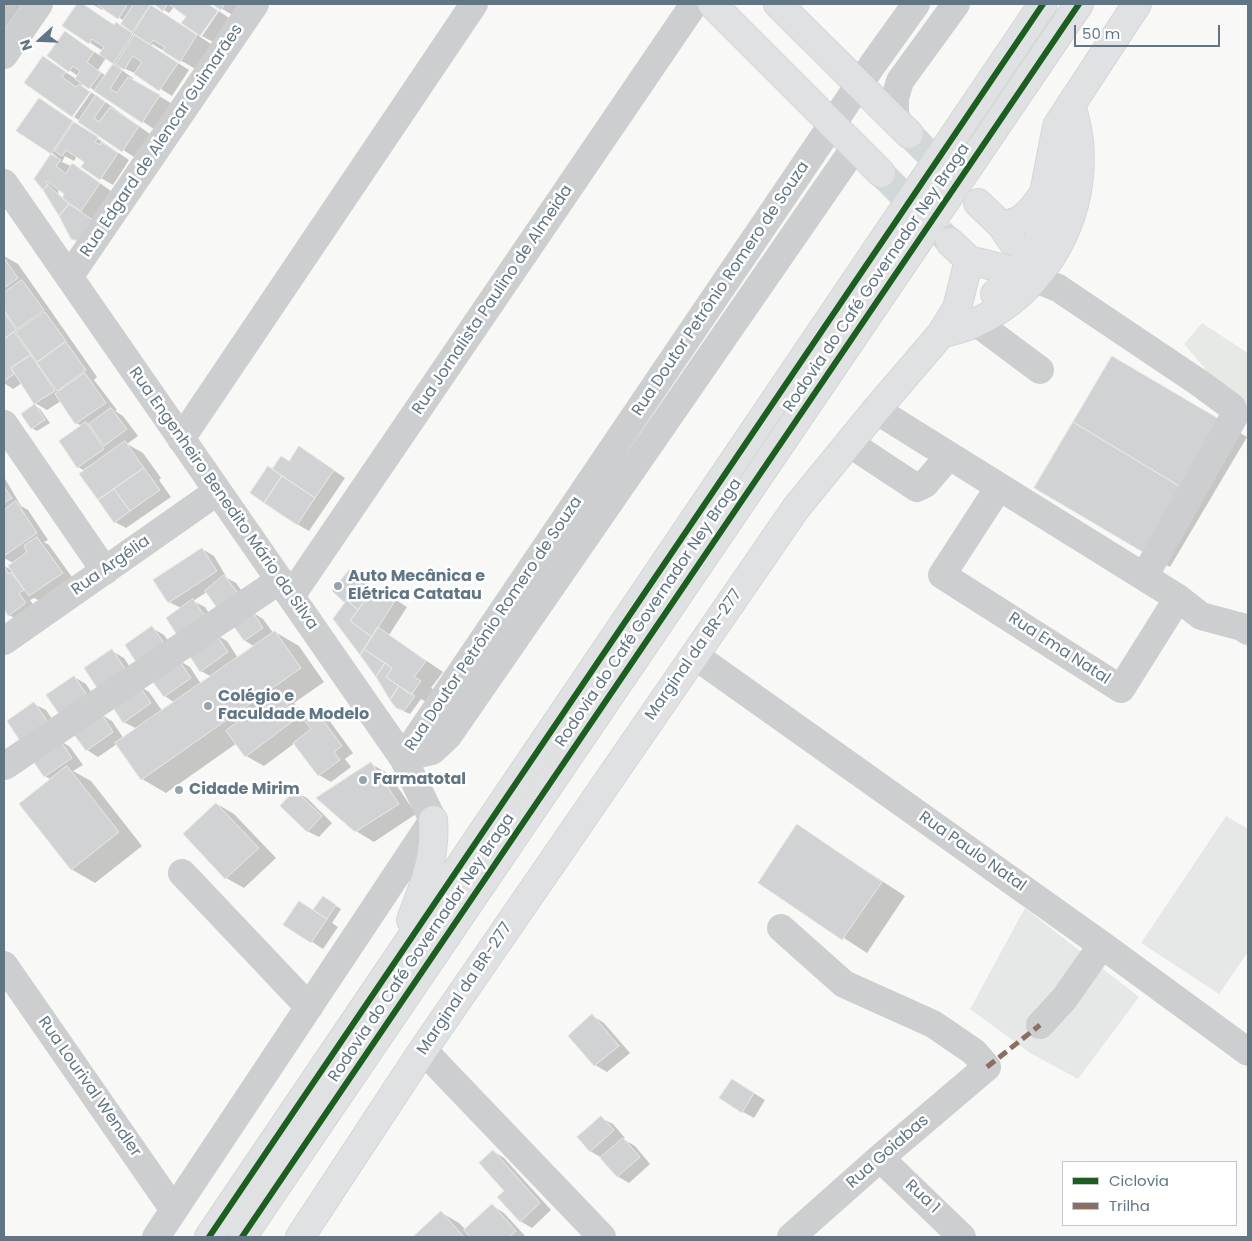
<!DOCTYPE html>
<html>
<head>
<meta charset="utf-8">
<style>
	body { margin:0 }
	#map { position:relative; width:1252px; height:1241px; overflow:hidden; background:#f8f8f7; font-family:Poppins,sans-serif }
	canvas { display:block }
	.frame { position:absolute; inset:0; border:5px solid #617684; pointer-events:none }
	.legend { position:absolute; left:1062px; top:1161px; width:175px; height:65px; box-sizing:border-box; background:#fff; border:1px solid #c0c8ce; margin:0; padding:6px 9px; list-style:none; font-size:15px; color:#617684 }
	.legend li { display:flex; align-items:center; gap:10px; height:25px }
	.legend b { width:25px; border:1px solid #c0c8ce }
	.north { position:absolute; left:15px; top:15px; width:50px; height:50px; -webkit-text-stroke:4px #fff; paint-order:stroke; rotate:250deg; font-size:14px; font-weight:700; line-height:20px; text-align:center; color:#617684 }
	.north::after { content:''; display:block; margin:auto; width:18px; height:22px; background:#617684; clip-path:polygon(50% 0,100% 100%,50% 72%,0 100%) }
	.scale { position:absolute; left:1074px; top:25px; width:146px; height:22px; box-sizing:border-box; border:2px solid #617684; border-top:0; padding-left:6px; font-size:15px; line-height:18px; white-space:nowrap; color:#617684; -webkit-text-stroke:4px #fff; paint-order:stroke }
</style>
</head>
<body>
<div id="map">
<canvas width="1252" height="1241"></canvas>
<div class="frame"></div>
<ul class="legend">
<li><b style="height:6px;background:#1b5e20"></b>Ciclovia</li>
<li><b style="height:6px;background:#8d6e63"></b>Trilha</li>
</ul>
<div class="north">N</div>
<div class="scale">50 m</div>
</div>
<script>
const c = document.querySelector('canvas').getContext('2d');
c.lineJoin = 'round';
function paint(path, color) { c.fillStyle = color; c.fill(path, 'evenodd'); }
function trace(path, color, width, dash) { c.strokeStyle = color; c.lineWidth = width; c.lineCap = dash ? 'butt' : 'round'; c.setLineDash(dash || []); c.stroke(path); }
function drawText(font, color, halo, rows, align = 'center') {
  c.font = font + ' Poppins,sans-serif'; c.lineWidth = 5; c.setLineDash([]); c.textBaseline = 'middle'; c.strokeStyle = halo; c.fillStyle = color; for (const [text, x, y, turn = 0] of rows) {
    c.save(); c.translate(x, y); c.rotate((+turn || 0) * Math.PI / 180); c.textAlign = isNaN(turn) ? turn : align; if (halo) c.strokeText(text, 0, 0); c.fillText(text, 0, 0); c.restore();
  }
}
paint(new Path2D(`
	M1226,816L1248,829V952L1219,994L1141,943Z
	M1025,908L1139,997L1078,1079L1030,1053L970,1009Z`), '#e6e8e8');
paint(new Path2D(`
	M1202,323L1248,353V420L1184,344Z`), '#e7eae4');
paint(new Path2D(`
	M4,4H22L4,30Z
	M79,4L115,25L117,23L130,31L131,29L124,21L104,7L102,10L92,4H149L196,35L198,33L187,16L174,7L169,13L155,4H209L217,10L199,36L214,46L199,71L152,44L151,46L189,70L172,96L137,74L121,67L120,69L133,78L132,80L171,103L154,129L83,83L81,87L97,96L150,134L134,157L74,117L91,93H88L72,116L44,58L76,79L78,76L49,56L65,32L99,55L103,51L64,26ZM106,58L115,64L106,76L98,70Z
	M214,4H250L239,19Z
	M219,11L229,18L213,42L202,36Z
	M50,106L129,160L113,185L82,167L86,162L77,156L74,161L65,156L62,162L84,172L111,191L92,219L104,227L60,215L36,179L57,157L52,153ZM59,188L66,194L63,199L58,193Z
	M4,256L18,264L97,377L94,380L117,410L115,411L123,416L138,436L127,444L143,453L161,478L159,480L171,497L126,528L115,522L81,474L85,471L78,467L82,426L76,423L61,401L47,410L35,403L22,383L13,389L4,383Z
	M1136,371L1247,437L1170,567L1147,553Z
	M35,406L40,409L50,423L37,431L32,428Z
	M311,455L345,478L309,531L297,524L272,470Z
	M4,477L21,506L28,510L48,540L44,542L49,545L74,580L42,602L34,598L30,600L37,610L21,622L9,615L6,610L4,612V566L13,571V563L4,558Z
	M202,549L214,556L227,578L236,583L249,601L207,592L193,601L205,607L217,626L169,602Z
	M350,570L371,584L366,589L373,593L388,595L407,607L389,635L443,672L431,688L438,692L430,704L421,699L410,714L403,711L334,619L347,603Z
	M252,612L263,619L274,634L275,632L299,646L324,682L294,703L305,716L314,709L326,716L353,753L345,759L351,767L331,782L319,775L295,743L264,766L246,756L237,743L166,793L142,779L117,744L98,757L87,750L100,714L112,721L124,739L137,729L124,722L138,685L149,692L163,712L175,703L165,696L178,660L190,667L201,684L212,677L201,671L215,634L227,641L238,658L255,647L244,640Z
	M152,628L164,635L177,653L151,671Z
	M112,651L124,658L136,676L110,694Z
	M74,677L86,684L98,702L72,720Z
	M34,704L46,710L59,729L33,746Z
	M59,740L70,747L83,765L73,771L91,781L142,846L95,883L71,869L51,780L45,776Z
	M371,764L389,774L416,814L374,842L356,831Z
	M295,792L307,798L332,823L319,837L307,831Z
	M217,804L234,814L276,858L244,888L226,878Z
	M798,826L905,896L867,953L759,883Z
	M323,898L341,909L332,923L338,927L323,949L285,924L314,911Z
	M593,1016L604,1023L630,1053L607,1072L595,1065L570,1036Z
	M744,1087L765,1100L754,1118L743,1112Z
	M601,1118L613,1124L625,1138L623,1139L635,1146L650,1164L629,1183L617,1176L602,1158L590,1151Z
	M493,1151L504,1158L551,1210L532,1228L520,1221L506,1191Z
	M493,1206L504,1213L526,1237L415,1236L442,1213L459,1223L466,1230Z`), '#0003');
const building = new Path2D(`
	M77,4H83L114,25L116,22L133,34L113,64L99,54L104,47L92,39L89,44L62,26Z
	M96,4H128L118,19Z
	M134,4H151L132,32L121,24Z
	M154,4H168L163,11Z
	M169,4H208L218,11L200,36L181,23L186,17Z
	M212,4H225L221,10Z
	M151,5L197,35L180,62L163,51L165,47L153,40L150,44L133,34Z
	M65,31L94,52L87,62L101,73L89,89L75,79L80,71L73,66L69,72L47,56Z
	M135,35L178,63L159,91L134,74L142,62L133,56L124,70L116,64Z
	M43,56L66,72L62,77L76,87L79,84L90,92L72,117L24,83Z
	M113,64L122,70L110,89L117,93L128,77L160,95L142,123L94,91Z
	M96,95L105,102L94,118L99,122L110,107L139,126L122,152L78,122Z
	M39,98L73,121L51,154L16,131Z
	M74,122L98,137L95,142L100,145L101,142L118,153L100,180L81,167L84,162L66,150L62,156L55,151Z
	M51,154L61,160L56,166L66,174L72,163L100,183L81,211L62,198L64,194L47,181L46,183L48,185L43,190L34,179Z
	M48,185L69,204L59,216L43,190Z
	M69,204L93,220L77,241L71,239L59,216Z
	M4,258L18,278L4,288Z
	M22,280L44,310L17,329L4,310V293Z
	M4,312L16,330L4,339Z
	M45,312L66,341L37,362L16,332Z
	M14,332L31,355L11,368L14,374L4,381V340Z
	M66,342L86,370L57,391L37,363Z
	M31,355L55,391L34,404L11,368Z
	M1112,356L1224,422L1184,489L1073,422Z
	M85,373L106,403L75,424L55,394Z
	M35,404L45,420L31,429L21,414Z
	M111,408L127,429L104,446L89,424Z
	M86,422L104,449L77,468L59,441Z
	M1073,422L1184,489L1146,554L1034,488Z
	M125,441L144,468L98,500L79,474Z
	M299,446L334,470L315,498L272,469L281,456L289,461Z
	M268,466L282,476L264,503L250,493Z
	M144,468L160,490L130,511L114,489Z
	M282,476L315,498L297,525L264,503Z
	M4,487L12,498L4,503Z
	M114,489L130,511L114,523L98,500Z
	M16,501L37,533L4,556V510Z
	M37,537L63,573L29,596L8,566L27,552L24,546Z
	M202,548L217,571L168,603L153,580Z
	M4,566L9,574L11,572L24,590L19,593L26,603L8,616L4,609Z
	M350,569L360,577L356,581L372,591L358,610L347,600L345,603L332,591Z
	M224,575L238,593L219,611L205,591Z
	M376,586L396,599L372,637L350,621Z
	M193,599L207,619L179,638L166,618Z
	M347,600L358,610L350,621L372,637L360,655L333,619Z
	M252,611L263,628L244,641L232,624Z
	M152,626L166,646L138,665L125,645Z
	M378,627L426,661L414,677L421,681L411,695L386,677L392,668L364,649Z
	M275,631L301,668L141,780L115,743Z
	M215,633L228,652L200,672L187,652Z
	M112,649L125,669L97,688L84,668Z
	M364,649L385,663L376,677L360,655Z
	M178,659L191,678L164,697L150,678Z
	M385,663L392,668L386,677L399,686L390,700L376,677Z
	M74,676L87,695L59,714L46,695Z
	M138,684L151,703L123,723L110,703Z
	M399,686L415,696L404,711L396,708L390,700Z
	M278,692L297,718L245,757L226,731Z
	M34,702L48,722L20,741L7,721Z
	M314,708L342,746L334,752L340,760L318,776L293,743L311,729L302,717Z
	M100,712L113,732L86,751L72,732Z
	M59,739L72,758L44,777L31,758Z
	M371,762L399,804L355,832L316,798Z
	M67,766L119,832L71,870L19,804Z
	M295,790L322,816L307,832L280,806Z
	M216,803L259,848L225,879L183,834Z
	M797,824L882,882L842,940L758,883Z
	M323,896L336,905L327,919L313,910Z
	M299,901L327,919L311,943L283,925Z
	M592,1014L619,1046L594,1066L568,1036Z
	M732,1079L754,1093L742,1113L719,1098Z
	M601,1116L614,1130L590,1152L577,1137Z
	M623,1138L640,1157L617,1177L600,1158Z
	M493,1150L540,1203L520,1222L497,1197L504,1191L479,1163Z
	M492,1204L516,1231L509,1237H470L464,1230Z
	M441,1211L464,1237H415L414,1236Z`);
paint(building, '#d0d2d3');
trace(building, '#e8e8e6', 1);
trace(new Path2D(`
	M909,134L952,177
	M881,173L947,239`), '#d2d8da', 28, [28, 14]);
const major = new Path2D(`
	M712,4L881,173
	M778,4L909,134
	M978,203L1002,226L1012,241
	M1002,226L1021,220L1033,208L1044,193L1057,126L1137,4
	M950,242L969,260L1017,272
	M995,294C1030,262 1056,217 1065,170
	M941,334C953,330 966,328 977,322C1046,289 1086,217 1079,141C1078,129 1074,116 1071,104
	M300,1237L423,1050L796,508L876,410L941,334L957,308L969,260`);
const highway = new Path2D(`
	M411,920C424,887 436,856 433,820
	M209,1237L1043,4
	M242,1237L1079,4`);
trace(major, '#d5d6d7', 30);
trace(highway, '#d5d6d6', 30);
trace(new Path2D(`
	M4,55L39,4
	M895,120V98L900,81L956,4
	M4,183L403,758L433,820L156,1237
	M69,277L255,4
	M1036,279L1058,288L1198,382L1232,407L1235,415L1144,577
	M977,323L1040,370
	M876,410L1178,598L1201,616L1242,627L1248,631
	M4,424L105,571
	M181,439L474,4
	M849,443L917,488L925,484L949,456
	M999,487L942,575L1121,689L1178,598
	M291,596L694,4
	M4,641L218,491
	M694,655L1102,945L1248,1052
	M403,758L873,64L916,4
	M403,758L432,751L448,736L855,147
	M5,766L280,580
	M182,873L309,1007
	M781,928L844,984L933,1024L974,1052L987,1067L880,1158L791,1237
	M4,965L174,1210
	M1040,1025L1064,999L1102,945
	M423,1050L602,1237
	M880,1158L962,1237`), '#cdcecf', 28);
trace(major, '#e0e1e2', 28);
trace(highway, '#e0e1e2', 28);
trace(new Path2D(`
	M987,1067L1040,1025`), '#8d6e63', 5, [10, 5]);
trace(new Path2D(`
	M209,1237L1043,4
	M242,1237L1079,4`), '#1b5e20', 6);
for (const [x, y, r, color] of [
	[338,586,5,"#96a4ac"],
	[208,706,5,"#96a4ac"],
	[363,780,5,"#96a4ac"],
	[179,790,5,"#96a4ac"]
]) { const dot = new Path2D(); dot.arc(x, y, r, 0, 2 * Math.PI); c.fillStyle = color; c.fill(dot); trace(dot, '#fff', 2); }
drawText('16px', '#617684', '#fff', [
	["Rua Edgard de Alencar Guimarães",162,141,-56],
	["Rodovia do Café Governador Ney Braga",877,278,-56],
	["Rua Doutor Petrônio Romero de Souza",721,289,-56],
	["Rua Jornalista Paulino de Almeida",493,300,-56],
	["Rua Engenheiro Benedito Mário da Silva",223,499,55],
	["Rua Argélia",111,566,-35],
	["Rodovia do Café Governador Ney Braga",649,613,-56],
	["Rua Doutor Petrônio Romero de Souza",494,624,-56],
	["Rua Ema Natal",1059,649,33],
	["Marginal da BR-277",694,655,-55],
	["Rua Paulo Natal",972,852,35],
	["Rodovia do Café Governador Ney Braga",422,948,-56],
	["Marginal da BR-277",465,989,-56],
	["Rua Lourival Wendler",89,1087,55],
	["Rua Goiabas",888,1152,-41],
	["Rua 1",922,1197,43]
]);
drawText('bold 16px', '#617684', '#fff', [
	["Auto Mecânica e",348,577],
	["Elétrica Catatau",348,595],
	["Colégio e",218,697],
	["Faculdade Modelo",218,715],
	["Farmatotal",373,780],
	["Cidade Mirim",189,790]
], 'left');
</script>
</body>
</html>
